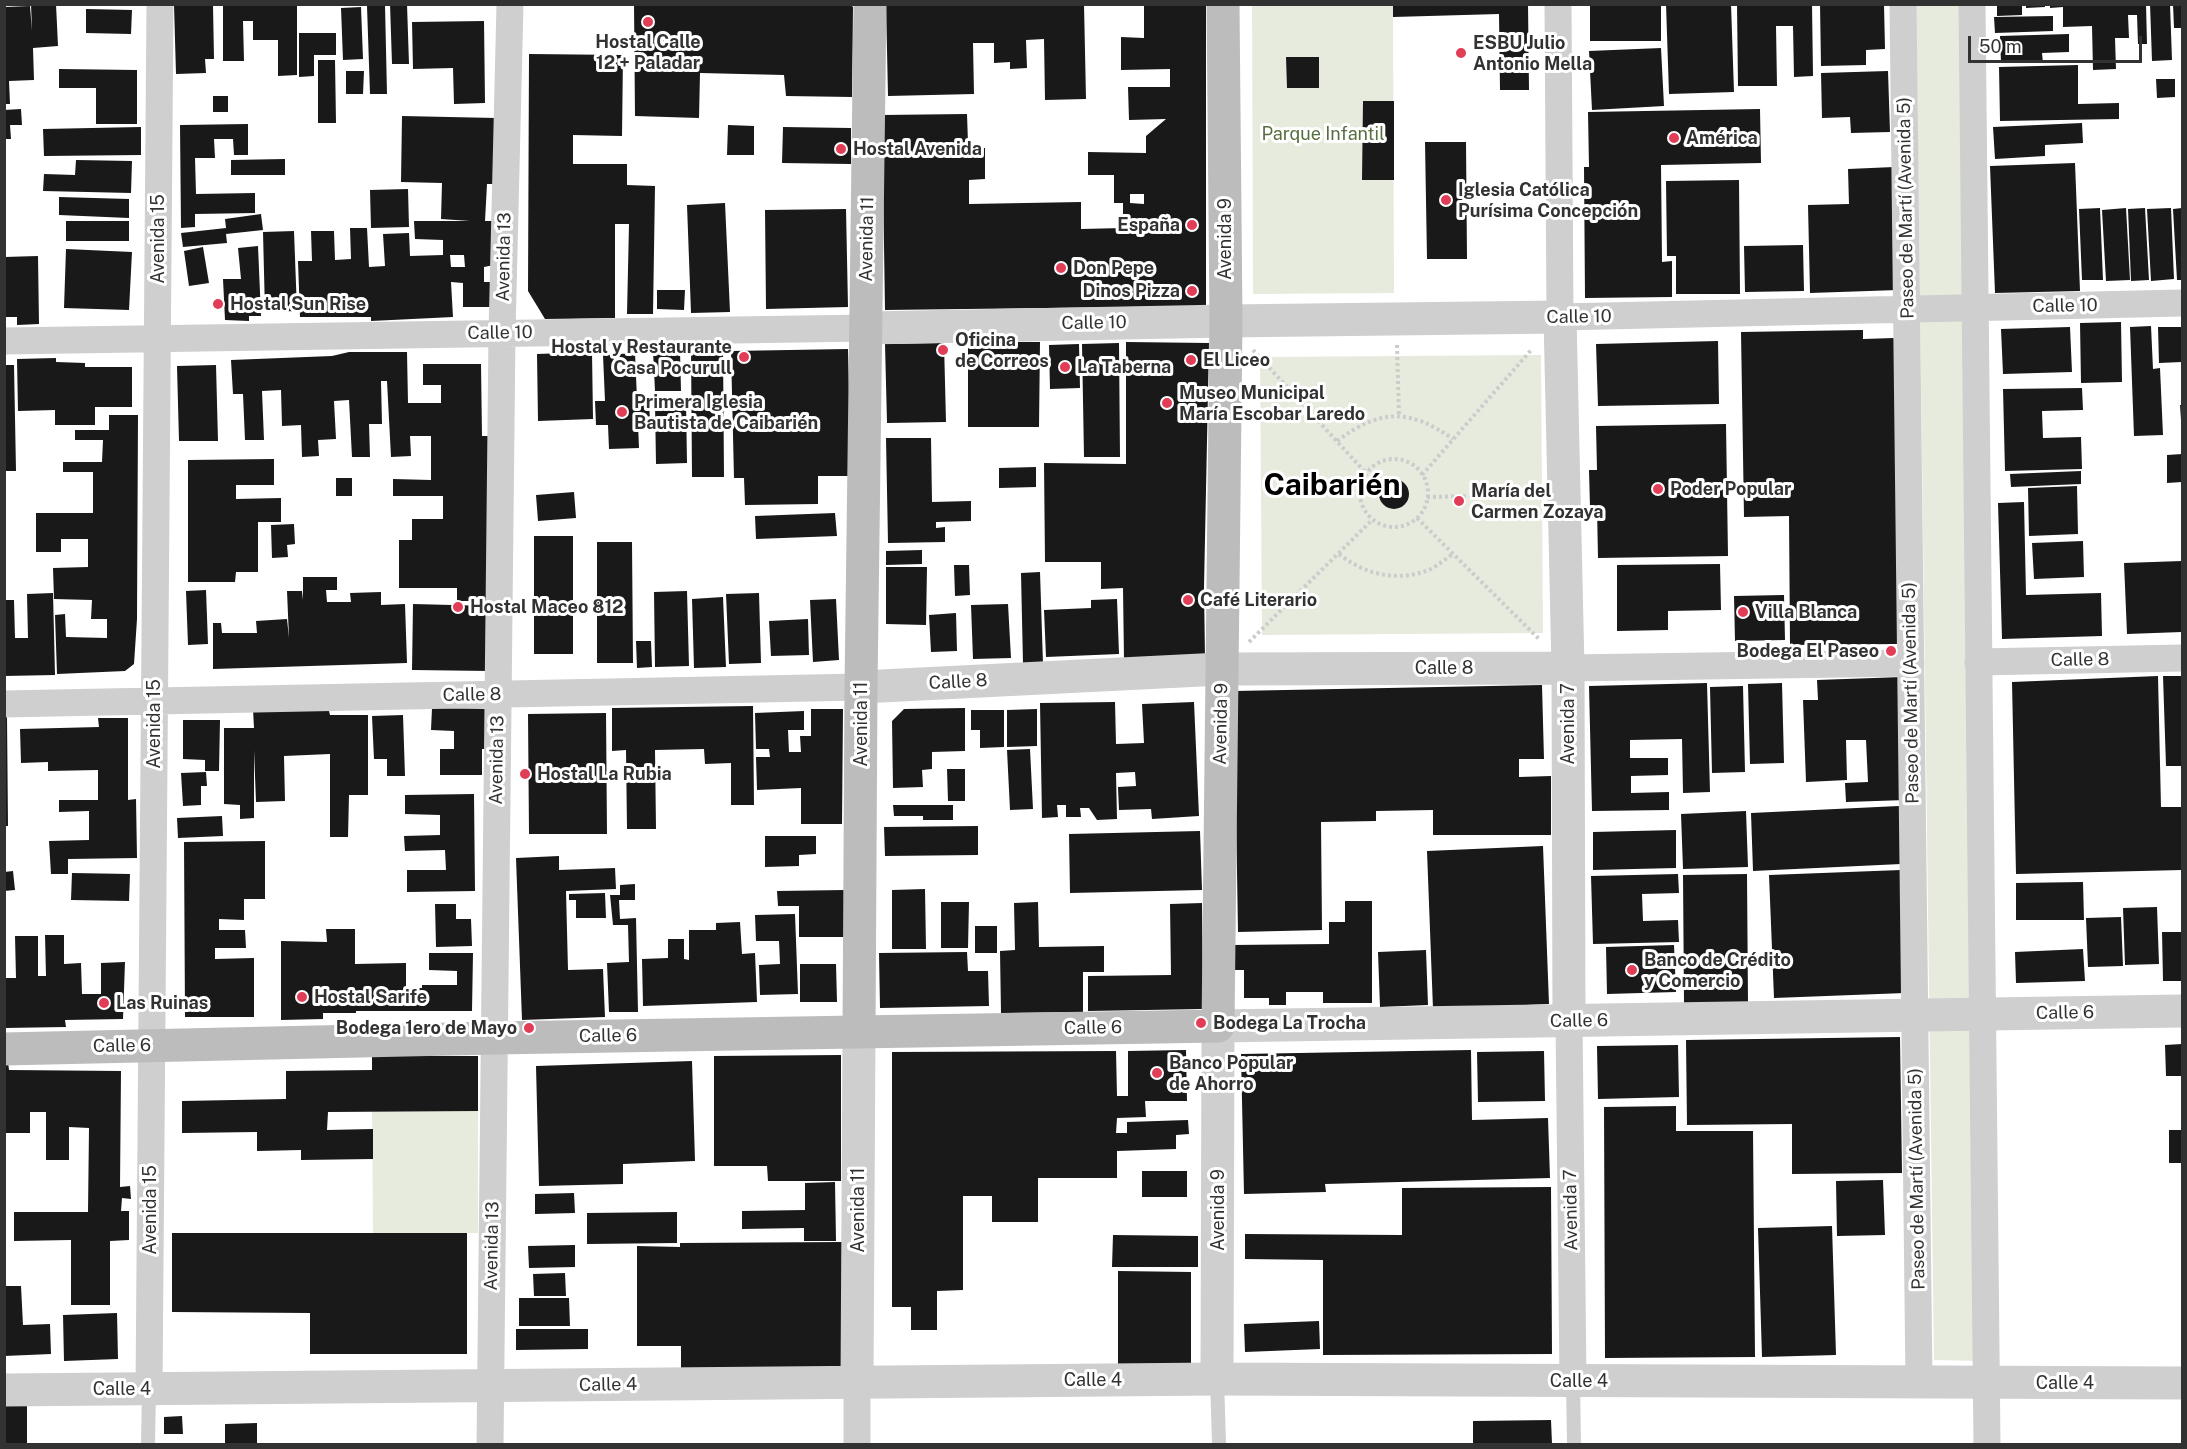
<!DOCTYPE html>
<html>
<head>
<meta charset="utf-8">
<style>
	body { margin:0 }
	#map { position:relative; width:2187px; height:1449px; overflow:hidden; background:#fff; font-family:"Public Sans",sans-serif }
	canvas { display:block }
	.frame { position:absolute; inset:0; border:6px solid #323232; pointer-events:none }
	.scale { position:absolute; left:1968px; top:36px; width:174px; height:27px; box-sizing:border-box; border:3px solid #323232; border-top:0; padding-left:8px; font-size:18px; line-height:21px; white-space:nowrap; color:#323232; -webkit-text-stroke:4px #fff; paint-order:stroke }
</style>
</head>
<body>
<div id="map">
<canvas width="2187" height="1449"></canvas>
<div class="frame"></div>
<div class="scale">50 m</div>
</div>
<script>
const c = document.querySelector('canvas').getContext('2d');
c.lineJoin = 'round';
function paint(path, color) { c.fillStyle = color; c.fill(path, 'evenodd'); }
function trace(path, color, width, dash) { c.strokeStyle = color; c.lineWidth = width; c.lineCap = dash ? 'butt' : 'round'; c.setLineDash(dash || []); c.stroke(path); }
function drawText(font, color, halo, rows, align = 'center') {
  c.font = font + ' "Public Sans",sans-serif'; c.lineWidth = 6; c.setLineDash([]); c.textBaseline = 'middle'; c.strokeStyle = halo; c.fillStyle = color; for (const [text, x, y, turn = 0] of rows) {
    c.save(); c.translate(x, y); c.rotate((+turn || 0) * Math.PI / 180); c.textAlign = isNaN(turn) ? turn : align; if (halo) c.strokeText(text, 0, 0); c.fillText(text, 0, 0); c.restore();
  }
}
paint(new Path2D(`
	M1252,5H1393L1394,293L1253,294Z
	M1916,5H1961L1977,1361L1934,1360Z
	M1541,355L1543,633L1262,635L1260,357Z
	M372,1111H478V1233H373Z`), '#e6ebde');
paint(new Path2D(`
	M31,4H56L58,46L33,48L34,80L9,81L10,104H4V7L30,6L32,31Z
	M223,4H297V75L278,76V40H253V21H243L244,61H223Z
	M390,4H407L409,64H392Z
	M634,4H850L853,7L852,97L786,96L784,75L700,73L699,118L635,116Z
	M886,4H1084L1086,99L1045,100L1044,39L1026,40L1027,68L1010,69V62L994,63V43H973L974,94L888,96Z
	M1144,4H1206V306L885,310L882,115L967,114L968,143H946V149L985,148V179L969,180V204L1081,202V229L1123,228V203H1114V175H1088V152L1146,153V136L1166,119L1129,120L1128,87H1170V69L1121,70V37L1144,38ZM1130,194H1144V204L1130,203Z
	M1393,4H1528L1529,90H1500L1499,14L1393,17Z
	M1590,4H1661V41H1590Z
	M1666,4H1731L1734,92L1669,94Z
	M1737,4H1812L1813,76L1794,77L1793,26H1776L1777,86H1738Z
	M1820,4H1884L1885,49L1866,50V65L1821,66Z
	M1997,4H2022V15L1997,16Z
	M2026,4H2045V7L2026,8Z
	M2050,4H2146L2147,44H2138L2137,15H2128L2129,38H2115L2116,69L2093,70L2092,26L2063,27V7L2050,8Z
	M2150,4H2170L2172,60L2152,61Z
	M2173,4H2182V28H2174Z
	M174,5H213L214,59H205L206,73L176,74Z
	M385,5L387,94H370L367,6Z
	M361,7L363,59L343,60L341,8Z
	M86,9L132,10L131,34L86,33Z
	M2053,16V31L1995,33L1994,17Z
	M484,21L485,103L454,104L453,68L413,69L412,22Z
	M299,33H336V55H314V76L299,77Z
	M2069,34V52L2042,53L2043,63H2001L2000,36Z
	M1661,48L1664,106L1592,110L1589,51Z
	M529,54L623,55L622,136L573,135V164H627V185L655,186L653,314H627L629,224H615V318L545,319L528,291Z
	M1286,57H1319V88H1287Z
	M318,60H335L336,123H318Z
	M2078,65V104L2119,103V119L2000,121L1999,67Z
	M59,69L137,70V124H96V88H59Z
	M346,71H364L363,94H346Z
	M1888,71L1890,132L1851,133L1850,117L1822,118L1821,73Z
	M2156,79H2175V97L2157,98Z
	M213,96H228V112H213Z
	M1363,101H1394V180H1362Z
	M21,109L22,125H10L11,139H4V110Z
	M1760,109L1761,163L1661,165L1662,262L1672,261V297L1585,298L1584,167H1589L1588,112Z
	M402,116L496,118L495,184H487L485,221H494V265L484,267V282H493V307H463V283L451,282L453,317L371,321V317H300L298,261H312L311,231H334L335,260L351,259L350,228H367L369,267L385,266L383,234L409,233L410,256L443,255V240L415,239L414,221H470L441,219L442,183L401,182ZM450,255H464L465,267H451Z
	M2082,123L2083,143L2045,145V156L1995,159L1993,127Z
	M248,124V155H234L233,139H214L215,158H195L196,194L255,193V213L195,214V227L181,228L180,125Z
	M728,125L754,126V155H727Z
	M141,127V155L44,156L43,129Z
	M783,127L851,128V164L782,163Z
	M1425,142H1466L1467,259H1427Z
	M285,159V175H231V160Z
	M76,160L132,161L131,193L43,191L44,174L75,175Z
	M2075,163L2080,291L1995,293L1990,166Z
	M1894,167L1898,290L1810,293L1808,205L1849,204L1848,169Z
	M1739,180L1740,294H1676V256H1667L1666,181Z
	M408,189L409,227L371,228L370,190Z
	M59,197L129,199V218L59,215Z
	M725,203L730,312L691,313L687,205Z
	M2100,208L2103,280H2082L2079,209Z
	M2126,208L2130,280L2106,281L2102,210Z
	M2145,208L2149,280L2131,281L2128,209Z
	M2171,208L2174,279L2151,281L2147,209Z
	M2182,208V280H2177L2173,209Z
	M846,209L848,307L766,309L765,210Z
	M261,214L263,230L226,234L227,243L183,247L181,233L226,228L225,219Z
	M66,221H129V241H66Z
	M294,231L297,311L265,312L263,232Z
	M1803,245L1804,291L1745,292L1744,246Z
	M258,246L261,316H249V321L225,320L223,279H241L238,248Z
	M203,247L209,283L189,286L184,251Z
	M66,249L132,252L129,310L64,308Z
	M38,256L39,324L17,325V317H4V257Z
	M657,290H685L684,310L657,309Z
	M2121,322L2122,382L2081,383L2080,323Z
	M2151,326L2153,369L2160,368L2163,435L2134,436L2130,327Z
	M2070,327L2072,372L2003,374L2001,329Z
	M2158,327H2182V362L2159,363Z
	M1863,330V339L1894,338L1899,644L1790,645L1789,516L1744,517L1741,332Z
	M1718,341L1719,404L1598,406L1596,344Z
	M968,342H1040L1039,427H968Z
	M1126,342L1209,343L1204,587L1205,659L1124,660L1123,588L1101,589V562H1045L1044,463L1126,464Z
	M944,343L946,422L887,423L885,344Z
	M1119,343L1120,457H1084L1082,344Z
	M1079,344L1080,388L1050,389L1049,345Z
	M691,347H723L724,477H692Z
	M848,349L851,476H818V504L745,505L744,478H734L731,351Z
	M680,350L681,391H655L653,351Z
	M349,352H407L408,403H441V385H423V364H481L482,436H490L489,601H457V588H399V540H412V519H443V496H393V479L431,480V436H410L411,456L391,457L387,381H381L382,424H369L370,457H352L349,400L334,401L336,439L318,440L319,456L302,457L301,425L282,426L281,390L262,391L264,440H245L243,394H233L231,360L332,356Z
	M592,352L593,419L538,421L537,354Z
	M635,353L637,399H649L650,423L638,424L639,448L609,449L608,425H596L595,401H605L603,355Z
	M56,358V362L85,363V367H132V407H95V425H55V410L18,411L17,359Z
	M4,365H14L16,471H4Z
	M216,365L218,441H179L177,366Z
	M2082,388L2083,410L2042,411L2043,438L2081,437L2082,469L2005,471L2003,389Z
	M686,402L687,463L656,464L655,403Z
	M2180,405H2182V420H2181Z
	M109,415H138L137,619L134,664L125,671L57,674L55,615L65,614L66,637L107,638V619H91L92,600L54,599L53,568L88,567V539H61V552H36V513H93V472H63V462H102L103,440H75V430H109Z
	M1726,424L1728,556L1598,558L1597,508L1590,507L1589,470H1597L1596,426Z
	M886,438H931L932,502L971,501V521L936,522V528L945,527V542L888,543Z
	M2182,454V482L2167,483V455Z
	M274,459V485H236V499L281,498V522H258V572H236L235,582H188V460Z
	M1036,467V487L999,488V468Z
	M2081,471V484L2011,487L2010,474Z
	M336,478H352V496H336Z
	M1379 494a15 15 0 1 1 30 0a15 15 0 1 1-30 0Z
	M2077,486L2078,534L2029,536L2028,488Z
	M574,492L576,518L538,521L536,495Z
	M2024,502L2026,595L2101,593L2102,636L2002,639L1998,503Z
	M835,513L837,536L756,539L755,516Z
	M294,524L295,544L287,545L288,557L272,558L271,525Z
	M534,536H573V654H534Z
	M2083,541L2084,577L2034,579L2032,543Z
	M597,542H632L633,663H597Z
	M922,550V564L886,565V551Z
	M2182,561V632L2127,634L2124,563Z
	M1720,564L1721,610L1668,611V630L1617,631V565Z
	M954,565H969L970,595L955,596Z
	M886,567H927L926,625L886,624Z
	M1040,572L1043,664H1023L1021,573Z
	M303,577H337V590H326L327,602H351L350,593L381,592V605L405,604L407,663L213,669V623H221L222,633H257L256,621L287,619L289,638L287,591H302L303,600Z
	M206,590L208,644L188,645L186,591Z
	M687,591L689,666L655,667L654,592Z
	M53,593L55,675L4,676V600H14L15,638H28L27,594Z
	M759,593L761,663L729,664L726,594Z
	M1784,595L1785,640L1735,641L1734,596Z
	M723,597L726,667L694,668L692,599Z
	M836,599L839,660L813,662L810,600Z
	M1117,599L1119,654L1046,657L1044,610L1091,608V600Z
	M413,604L491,606L490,671L412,670Z
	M1008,604L1011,658L973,659L971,605Z
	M956,613L957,651L931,652L929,615Z
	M808,619L809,655L771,656L769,621Z
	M636,641H651L652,667L637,668Z
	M2158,676L2161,807H2182V870L2016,874L2012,682Z
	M2163,676H2182V766H2166Z
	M1902,677L1906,800L1846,802L1845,783L1868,782L1866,740H1846L1847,780L1806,782L1803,700H1818L1817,680Z
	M1707,683L1710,792L1683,793L1682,739L1630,740V758H1668V775L1631,776V793L1669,792V810L1592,811L1589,686Z
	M1782,683L1784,763L1750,764L1748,684Z
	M1542,685L1544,759H1519V777L1551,776V835H1433V810L1376,811V821L1321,822L1322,930L1238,932L1234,691Z
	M1743,686L1745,772L1712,773L1710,687Z
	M1115,702L1116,744L1144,743L1142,704L1194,702L1199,816L1152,819L1151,809L1119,810L1118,787L1136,786L1135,772L1116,773L1117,819L1097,820L1089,808H1080L1081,817H1066V805H1057L1058,817L1042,818L1040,703Z
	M753,706L754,805H731V763L705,764L704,749L655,750L656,829H627L626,750L612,751V708Z
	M328,707L330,715H368V795H349L348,837H330V754L284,756L285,801L256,802L254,750V818L240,819V805L224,804V728H254L253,709Z
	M432,708L493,709L492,749H482V775H440V749H454V731L431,730Z
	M965,708V751L932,752V769L922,770L923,787L893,788L892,721L904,709Z
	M811,709H843L842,824H801V788L757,790L756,757H770L769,749H756L755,713L804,711V730H788L789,752H801L800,736H811Z
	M1037,709V746L1007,747V710Z
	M971,710H1004V747L980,748V730H971Z
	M606,713L607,834H529L528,714Z
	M403,715L405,776H387V759H374L372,716Z
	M4,717H7L8,826H4Z
	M98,718H128V800L136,799L137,858L68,859V874H51L49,841L89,840V811L59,812V800H98V770L48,771V762L21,763L20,729L99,727Z
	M183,720H220L219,771H205V760L183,759Z
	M1030,749L1033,809L1010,810L1007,750Z
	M947,769H965V801H948Z
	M206,772L207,786H201V805L183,806L181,773Z
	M474,794L475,891L407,892V870H446L445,850L405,851L404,836L440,835V815L405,814V795Z
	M893,805H953V820H923V816H894Z
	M1899,806L1901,864L1753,871L1751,813Z
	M1746,811L1748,867L1683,869L1681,814Z
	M222,816L223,836L178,838L177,818Z
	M978,826V855L885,856L884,827Z
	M1676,830V868L1593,870V832Z
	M1200,831L1202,890L1070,893L1069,834Z
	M765,836H816V854L799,855V866L765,867Z
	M265,841V899H244V920L219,919V930H245L246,948H215V959L254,958V1017H185L184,842Z
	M1543,846L1549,1004L1433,1009L1427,851Z
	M559,856V870L615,868L616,889L566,891L568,970L603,969L605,1017L522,1020L516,858Z
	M1901,870L1905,993L1774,998L1769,875Z
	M13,871L15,890L4,891V872Z
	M72,873L130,874L129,901L71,900Z
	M1678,874L1679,893L1642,894L1643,921L1678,920L1679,942L1593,944L1591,876Z
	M1747,874L1748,1003H1684L1683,875Z
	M2083,882L2084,920H2016V883Z
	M635,884V900H619L620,919L636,918L638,1012H609L607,963L629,962L628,925H613L610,895H620V885Z
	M925,889L926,949H892V890Z
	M845,890V937H799V906H778L777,891Z
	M605,893L606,918H576V900H569V894Z
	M1345,901H1372V1003H1323V992H1286V1005H1269V998H1244V970H1233L1232,945L1329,944V922H1345Z
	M941,902H969L968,948H941Z
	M1038,902L1039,947L1104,946V972H1083V1012L1001,1013L1000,951L1015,950L1014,903Z
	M1202,903L1203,1009L1088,1011V976L1171,975L1170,904Z
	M435,904H456V919H471L472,946L436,947Z
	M2157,907L2159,964L2125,965L2123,908Z
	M795,914L798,994L760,995L759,965L780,964L779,941H756L755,915Z
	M2121,917L2123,966L2088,967L2086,918Z
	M740,922L742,954L755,953L757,1002L643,1006L642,959L668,958V939H684V959L689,960V930H716V923Z
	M975,926H997V953H975Z
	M326,929H355V964L406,963V988H422V985H457V971L429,970V953H473L472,1011H356V1013H323V1019L281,1020V941L327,942Z
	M2162,932H2182V981H2163Z
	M45,935H64V964L81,963L82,994H101V963L125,962L123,1019L65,1020L66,1027L4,1028V978H16L15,936H38V976H46Z
	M1674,945L1676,992L1607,994L1606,947Z
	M2083,949L2085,981L2016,983L2015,952Z
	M1426,950L1428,1005L1380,1007L1378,952Z
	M967,952L968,971H988L989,1006L880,1008L879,953Z
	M800,964H836L837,1002H800Z
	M1900,1037L1902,1173L1792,1174V1124L1687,1125L1686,1040Z
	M2182,1044L2181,1076H2166L2165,1045Z
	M1678,1045L1679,1097L1598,1099L1597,1046Z
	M1186,1050L1187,1101H1145L1146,1117L1117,1118L1116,1133H1127V1122L1188,1120L1189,1134L1176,1135V1149L1117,1151V1178H1038V1222H992V1196H963V1290L937,1291V1330H911V1307H892V1052L1116,1051L1117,1096H1128V1051Z
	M1471,1050L1472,1120L1548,1118L1550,1178L1325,1184L1326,1192L1244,1194L1241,1054Z
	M1544,1051L1545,1101L1478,1102L1477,1052Z
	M841,1055V1181H768L767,1166H714V1056Z
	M372,1056H478V1111L328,1112L327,1130L373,1129V1159L301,1160V1150L257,1151V1132L182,1133V1101L286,1099V1071L372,1070Z
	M692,1061L695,1161L623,1164V1184L539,1186L536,1066Z
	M4,1062H8L9,1070L121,1071L120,1187L130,1186L131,1199L122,1198L121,1211H129V1240L110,1241V1305H71V1240L14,1241V1212H88L89,1128L69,1127V1160H46V1112H30V1133H4Z
	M1676,1106V1131H1753L1755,1357L1605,1358L1604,1107Z
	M2169,1130H2182V1163H2169Z
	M1142,1171H1187V1197H1142Z
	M1883,1180L1885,1235L1837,1236L1836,1181Z
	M835,1182L836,1241H804V1228L742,1229V1211L805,1210V1183Z
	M1551,1187L1552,1354L1323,1355V1260L1245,1259V1234L1402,1235V1188Z
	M574,1193L575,1213L535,1214V1194Z
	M677,1212V1243L587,1244V1213Z
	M1832,1226L1836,1355L1762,1357L1758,1228Z
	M172,1233H467V1354H310V1313L172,1312Z
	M1113,1235L1198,1236V1267H1112Z
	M843,1242L844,1367L681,1368V1346H637V1246L680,1247V1243Z
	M575,1245V1267L529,1268L528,1246Z
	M1118,1271L1191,1272V1365H1118Z
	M565,1273L566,1296H534L533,1274Z
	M4,1286H21L23,1325L50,1324L51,1354L4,1356Z
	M519,1298H569L570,1326H519Z
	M117,1313L118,1359L64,1361L63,1315Z
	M1319,1321L1320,1349L1245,1352L1244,1324Z
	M516,1329H588V1349L516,1350Z
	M4,1404H27V1444H4Z
	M182,1416L183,1434H164V1417Z
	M1551,1420L1552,1444H1473V1421Z
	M257,1423V1444H225V1424Z`), '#191919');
trace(new Path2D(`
	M1397,345L1399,416
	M1253,350L1366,473
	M1337,441C1380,409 1409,408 1453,439
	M1360 493a34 34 0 1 1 68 0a34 34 0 1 1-68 0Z
	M1422,475L1532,349
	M1427,497L1538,495
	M1417,518L1540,640
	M1339,554C1365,575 1398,582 1429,570C1437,566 1445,559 1453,554
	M1249,642L1372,520`), '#ccc', 4, [3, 3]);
trace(new Path2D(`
	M1217,1379L1219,1444
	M1573,1381L1574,1444
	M148,1444L149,1389`), '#cfcfcf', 14);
trace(new Path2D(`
	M1558,4L1560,317L2182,303
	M1903,4L1919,1383
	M1972,4L1987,1444
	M4,341L867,328
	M1978,662L2182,658
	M1568,668L1911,663
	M4,704L861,687
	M1569,1021L1573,1381
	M149,1389L160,4
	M490,1444L502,333L510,4
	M857,1444V1382`), '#cfcfcf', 27);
trace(new Path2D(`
	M867,328L1226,321L1560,317L1568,668L1569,1021
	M861,687L1221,669L1568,668
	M1217,1379L1218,1026L2182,1011
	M857,1382L859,1032
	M4,1390L1217,1379L2182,1383`), '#cfcfcf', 33);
trace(new Path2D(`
	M859,1032L861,687L870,4
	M4,1049L495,1038L1218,1026L1226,321L1223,4`), '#bcbcbc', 33);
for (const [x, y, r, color] of [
	[648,22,6,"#e13d57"],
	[1461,53,6,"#e13d57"],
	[1674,138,6,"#e13d57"],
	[841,149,6,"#e13d57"],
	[1446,200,6,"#e13d57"],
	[1192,225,6,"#e13d57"],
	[1061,268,6,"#e13d57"],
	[1192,291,6,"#e13d57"],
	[218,304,6,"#e13d57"],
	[943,350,6,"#e13d57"],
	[744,357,6,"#e13d57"],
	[1191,360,6,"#e13d57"],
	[1065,367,6,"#e13d57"],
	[1167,403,6,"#e13d57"],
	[622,412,6,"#e13d57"],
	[1658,489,6,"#e13d57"],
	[1459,501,6,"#e13d57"],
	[1188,600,6,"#e13d57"],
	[458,607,6,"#e13d57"],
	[1743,612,6,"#e13d57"],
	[1891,651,6,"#e13d57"],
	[525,774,6,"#e13d57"],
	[1632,970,6,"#e13d57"],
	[302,997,6,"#e13d57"],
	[104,1003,6,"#e13d57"],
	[1201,1023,6,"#e13d57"],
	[529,1028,6,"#e13d57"],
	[1157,1073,6,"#e13d57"]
]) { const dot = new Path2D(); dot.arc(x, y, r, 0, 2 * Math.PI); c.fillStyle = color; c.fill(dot); trace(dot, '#fff', 2); }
drawText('bold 18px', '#323232', '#fff', [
	["Hostal Calle",648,42,"center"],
	["12 + Paladar",648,63,"center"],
	["ESBU Julio",1473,43],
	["Antonio Mella",1473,64],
	["América",1686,138],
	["Hostal Avenida",853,149],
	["Iglesia Católica",1458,190],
	["Purísima Concepción",1458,211],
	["España",1180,225,"right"],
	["Don Pepe",1073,268],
	["Dinos Pizza",1180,291,"right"],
	["Hostal Sun Rise",230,304],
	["Oficina",955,340],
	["de Correos",955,361],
	["Hostal y Restaurante",732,347,"right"],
	["Casa Pocurull",732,368,"right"],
	["El Liceo",1203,360],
	["La Taberna",1077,367],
	["Museo Municipal",1179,393],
	["María Escobar Laredo",1179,414],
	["Primera Iglesia",634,402],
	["Bautista de Caibarién",634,423],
	["Poder Popular",1670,489],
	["María del",1471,491],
	["Carmen Zozaya",1471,512],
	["Café Literario",1200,600],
	["Hostal Maceo 812",470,607],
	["Villa Blanca",1755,612],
	["Bodega El Paseo",1879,651,"right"],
	["Hostal La Rubia",537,774],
	["Banco de Crédito",1644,960],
	["y Comercio",1644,981],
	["Hostal Sarife",314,997],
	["Las Ruinas",116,1003],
	["Bodega La Trocha",1213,1023],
	["Bodega 1ero de Mayo",517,1028,"right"],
	["Banco Popular",1169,1063],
	["de Ahorro",1169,1084]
], 'left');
drawText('18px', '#596e40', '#fff', [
	["Parque Infantil",1323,134]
]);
drawText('18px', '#323232', '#fff', [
	["Paseo de Martí (Avenida 5)",1906,208,-91],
	["Avenida 15",158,239,-90],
	["Avenida 11",867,239,-89],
	["Avenida 9",1225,239,-90],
	["Avenida 13",504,257,-89],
	["Calle 10",2065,306,-1],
	["Calle 10",1579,317,-1],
	["Calle 10",1094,323,-1],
	["Calle 10",500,333,-1],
	["Calle 8",2080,660,-1],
	["Calle 8",1444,668],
	["Calle 8",958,682,-3],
	["Paseo de Martí (Avenida 5)",1911,693,-91],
	["Calle 8",472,695,-1],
	["Avenida 15",154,724,-90],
	["Avenida 11",861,724,-90],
	["Avenida 9",1221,724,-89],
	["Avenida 7",1568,724,-90],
	["Avenida 13",497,760,-89],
	["Calle 6",2065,1013,-1],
	["Calle 6",1579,1021,-1],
	["Calle 6",1093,1028,-1],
	["Calle 6",608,1036,-1],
	["Calle 6",122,1046,-1],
	["Paseo de Martí (Avenida 5)",1917,1179,-91],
	["Avenida 15",150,1210,-90],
	["Avenida 11",858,1210,-90],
	["Avenida 9",1218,1210,-90],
	["Avenida 7",1571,1210,-91],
	["Avenida 13",492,1246,-89],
	["Calle 4",1093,1380],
	["Calle 4",1579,1381],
	["Calle 4",2065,1383],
	["Calle 4",608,1385,-1],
	["Calle 4",122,1389]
]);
drawText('bold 30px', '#000', '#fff', [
	["Caibarién",1332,486]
]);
</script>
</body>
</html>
